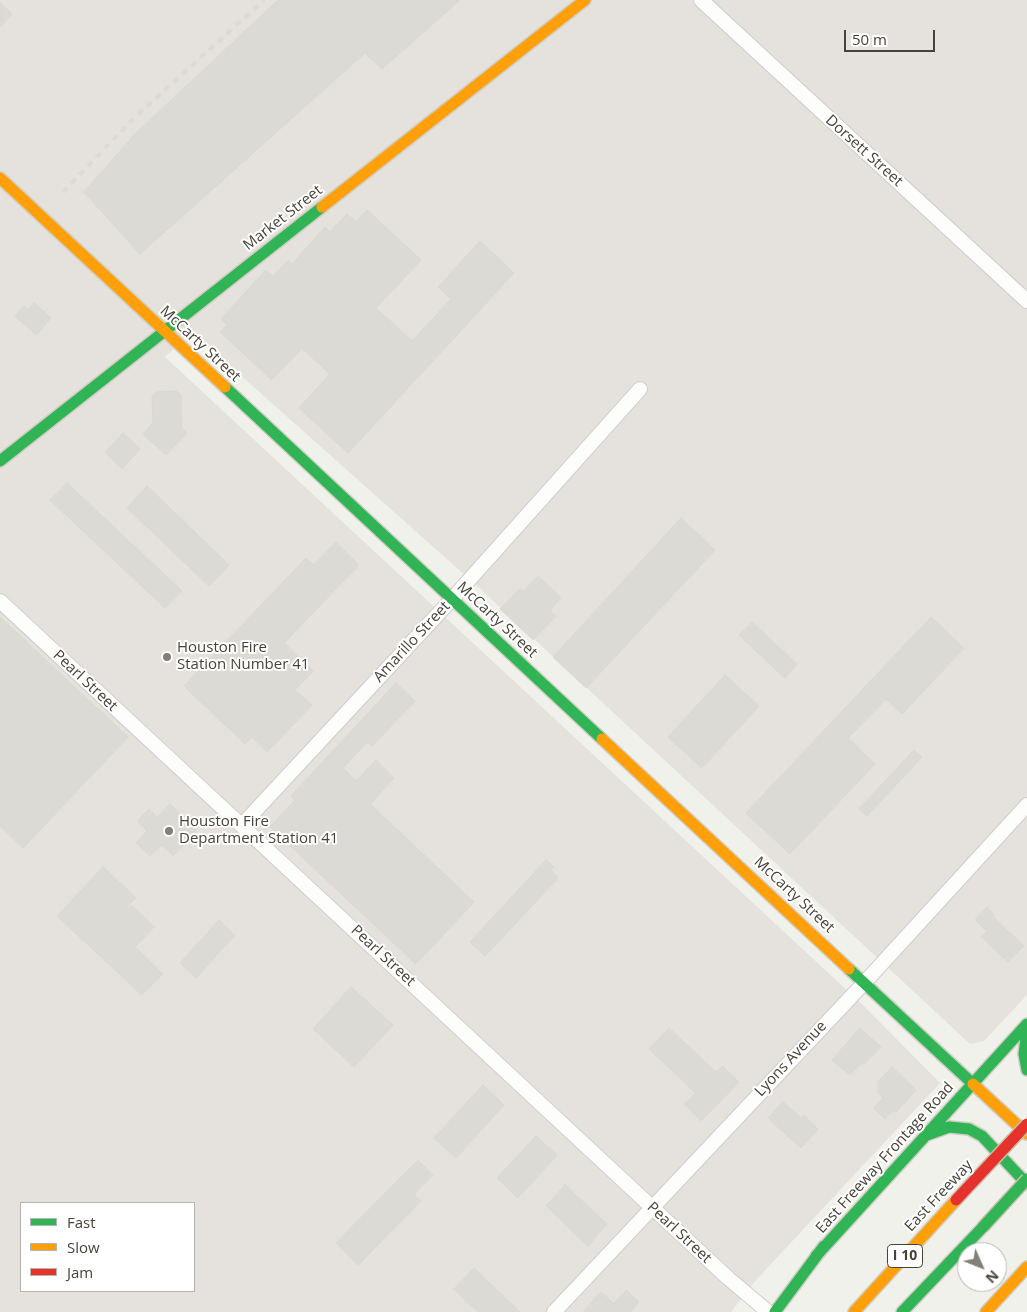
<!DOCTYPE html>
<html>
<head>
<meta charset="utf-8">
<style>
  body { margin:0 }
  #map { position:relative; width:1027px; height:1312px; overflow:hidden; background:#f1f1ec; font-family:"Open Sans",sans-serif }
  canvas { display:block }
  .legend { position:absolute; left:20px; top:1202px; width:175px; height:90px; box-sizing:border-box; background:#fff; border:1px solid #b6b4af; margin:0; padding:6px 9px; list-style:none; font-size:15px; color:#484338 }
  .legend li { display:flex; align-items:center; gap:10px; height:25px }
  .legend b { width:25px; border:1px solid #b6b4af }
  .north { position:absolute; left:957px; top:1242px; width:50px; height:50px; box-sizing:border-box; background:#fff; border:1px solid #b6b4af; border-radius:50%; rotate:134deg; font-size:14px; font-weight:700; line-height:20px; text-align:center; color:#484338 }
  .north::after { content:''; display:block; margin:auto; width:18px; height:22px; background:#838077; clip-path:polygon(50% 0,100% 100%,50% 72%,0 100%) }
  .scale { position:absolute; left:844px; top:30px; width:91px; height:22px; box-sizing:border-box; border:2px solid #484338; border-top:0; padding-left:6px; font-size:15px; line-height:18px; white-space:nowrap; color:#484338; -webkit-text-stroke:4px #fff; paint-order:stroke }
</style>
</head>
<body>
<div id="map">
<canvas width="1027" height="1312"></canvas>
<ul class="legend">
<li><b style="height:6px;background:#30b455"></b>Fast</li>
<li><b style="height:6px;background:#ff9f0a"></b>Slow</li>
<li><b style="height:6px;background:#e5322d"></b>Jam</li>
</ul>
<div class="north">N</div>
<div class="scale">50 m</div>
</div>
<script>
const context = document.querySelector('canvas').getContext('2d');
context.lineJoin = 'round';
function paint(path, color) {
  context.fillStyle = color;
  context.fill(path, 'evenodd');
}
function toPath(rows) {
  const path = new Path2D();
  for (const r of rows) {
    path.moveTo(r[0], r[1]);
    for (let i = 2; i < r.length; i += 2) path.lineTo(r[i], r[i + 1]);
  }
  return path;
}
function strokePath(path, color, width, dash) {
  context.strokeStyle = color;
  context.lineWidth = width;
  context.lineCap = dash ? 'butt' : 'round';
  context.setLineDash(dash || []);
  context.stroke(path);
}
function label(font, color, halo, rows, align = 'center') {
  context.font = font + ' "Open Sans",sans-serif';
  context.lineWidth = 4;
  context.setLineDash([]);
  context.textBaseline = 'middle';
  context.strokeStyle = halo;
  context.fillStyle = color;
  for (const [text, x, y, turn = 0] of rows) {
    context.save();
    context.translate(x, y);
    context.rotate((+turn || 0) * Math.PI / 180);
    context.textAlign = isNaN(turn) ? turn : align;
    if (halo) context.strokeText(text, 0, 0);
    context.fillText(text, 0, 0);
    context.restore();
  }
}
const industrial = toPath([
  [0,0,1027,0,1027,995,984,1041,970,1044,476,585,192,332,165,357,864,1006,940,1083,756,1280,731,1312,0,1312],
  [21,1203,194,1203,194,1291,21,1291]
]);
const building = toPath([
  [278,0,460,0,382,69,365,53,140,254,84,192,136,133,278,0],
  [0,3,12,14,0,27,0,3],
  [367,210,421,260,376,308,412,341,451,299,438,287,480,241,514,273,348,453,299,408,330,374,302,348,272,380,220,332,227,325,221,319,266,270,273,276,288,260,292,264,325,227,330,232,347,214,356,222,367,210],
  [34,303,51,318,36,335,15,316,24,306,28,310,34,303],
  [176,391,181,395,182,428,187,433,166,455,143,434,153,423,152,396,156,392,176,391],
  [123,433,140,449,122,469,105,452,123,433],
  [67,483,182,591,165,608,50,500,67,483],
  [147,486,229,565,209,586,127,508,147,486],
  [681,518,715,550,586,688,553,657,681,518],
  [336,542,359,565,284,643,313,671,295,690,312,705,267,752,252,737,245,744,184,686,306,558,314,565,336,542],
  [538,576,561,598,550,610,556,616,533,640,500,609,520,588,524,591,538,576],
  [0,617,128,737,23,848,0,826,0,617],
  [931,617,964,648,902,714,886,699,848,738,875,764,790,854,746,813,931,617],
  [752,622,797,664,785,678,739,635,752,622],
  [725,675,759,706,702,768,668,737,725,675],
  [396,683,415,701,372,746,367,742,343,768,356,781,376,760,394,778,370,804,474,902,416,964,270,827,295,800,291,796,396,683],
  [914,750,922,757,867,816,859,809,914,750],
  [170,804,197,831,173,856,162,845,150,856,136,843,147,831,137,821,149,809,157,818,170,804],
  [546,860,554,867,551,870,558,878,485,956,470,942,546,860],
  [103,867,136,898,130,904,154,927,135,947,163,974,142,995,57,916,103,867],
  [987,907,995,915,993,917,1024,946,1008,962,982,937,987,931,975,920,987,907],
  [219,920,235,935,196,978,180,963,219,920],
  [351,987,393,1025,354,1067,313,1029,351,987],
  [669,1028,716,1072,723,1066,739,1082,701,1121,684,1104,696,1093,649,1049,669,1028],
  [860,1028,881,1047,864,1064,862,1062,850,1075,832,1060,860,1028],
  [892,1067,916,1090,896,1112,894,1110,885,1119,874,1108,883,1098,878,1093,878,1082,892,1067],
  [483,1085,504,1105,456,1158,434,1138,483,1085],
  [783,1102,801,1118,804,1115,818,1129,801,1148,768,1118,783,1102],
  [536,1136,557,1155,518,1198,497,1178,536,1136],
  [418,1160,433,1175,414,1194,421,1201,358,1265,336,1243,418,1160],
  [565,1185,607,1224,588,1246,546,1206,565,1185],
  [474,1268,520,1312,478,1312,454,1289,474,1268],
  [626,1290,639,1302,630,1312,583,1312,601,1292,614,1304,626,1290]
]);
const street = toPath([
  [701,0,1027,301],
  [0,601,728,1278,766,1310],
  [242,825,452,599,640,389],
  [554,1312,865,982,1027,805]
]);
const fast = toPath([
  [225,387,602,739],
  [0,461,322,207],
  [849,969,973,1084],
  [1027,1030,1024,1054,1027,1070],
  [927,1135,949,1127,969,1129,982,1136,1027,1184],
  [816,1256,1027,1024],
  [775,1312,824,1246],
  [902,1312,983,1227]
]);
const slow = toPath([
  [0,178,225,387],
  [322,207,585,0],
  [602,739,849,969],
  [973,1084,1027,1134],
  [854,1312,956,1200],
  [986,1312,1027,1267]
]);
const rail = toPath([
  [63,192,134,118,264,0]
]);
const fastBridge = toPath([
  [983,1227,1027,1179]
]);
const jamBridge = toPath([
  [956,1200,1027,1124]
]);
const markers = [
  [167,657,5,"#838077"],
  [169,831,5,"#838077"]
];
const shields = [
  [905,1256,35]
];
const shieldNames = [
  ["I 10",905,1256]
];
const streetNames = [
  ["Dorsett Street",864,151,42],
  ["Market Street",283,218,-38],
  ["McCarty Street",200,344,43],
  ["McCarty Street",497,620,43],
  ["Amarillo Street",412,642,-47],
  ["Pearl Street",85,681,43],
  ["McCarty Street",794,895,43],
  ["Pearl Street",383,956,43],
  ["Lyons Avenue",791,1059,-47],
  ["East Freeway Frontage Road",885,1158,-48],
  ["East Freeway",939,1196,-47],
  ["Pearl Street",679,1233,43]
];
const poiNames = [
  ["Houston Fire",177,648],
  ["Station Number 41",177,665],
  ["Houston Fire",179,822],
  ["Department Station 41",179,839]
];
paint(industrial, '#e5e2dd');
paint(building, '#dbdad4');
strokePath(building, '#dad8d2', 1);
strokePath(street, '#cecdc8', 16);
strokePath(fast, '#d0cec3', 14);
strokePath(slow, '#d0cec3', 14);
strokePath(street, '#fdfdfc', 14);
strokePath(fast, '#30b455', 11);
strokePath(slow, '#ff9f0a', 11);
strokePath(rail, '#dadad9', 4, [6, 6]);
strokePath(fastBridge, '#c8c0a8', 14, []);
strokePath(jamBridge, '#c8c0a8', 14, []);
strokePath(fastBridge, '#30b455', 11);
strokePath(jamBridge, '#e5322d', 11);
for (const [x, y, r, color] of markers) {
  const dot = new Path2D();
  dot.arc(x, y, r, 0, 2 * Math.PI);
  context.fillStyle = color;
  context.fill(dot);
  strokePath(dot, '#fff', 2);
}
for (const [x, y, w] of shields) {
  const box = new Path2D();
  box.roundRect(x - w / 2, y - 11.5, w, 23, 4);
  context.fillStyle = '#fff';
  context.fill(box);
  strokePath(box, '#484338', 1);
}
label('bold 14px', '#484338', null, shieldNames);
label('15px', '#484338', '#fff', streetNames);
label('15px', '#484338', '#fff', poiNames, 'left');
</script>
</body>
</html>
